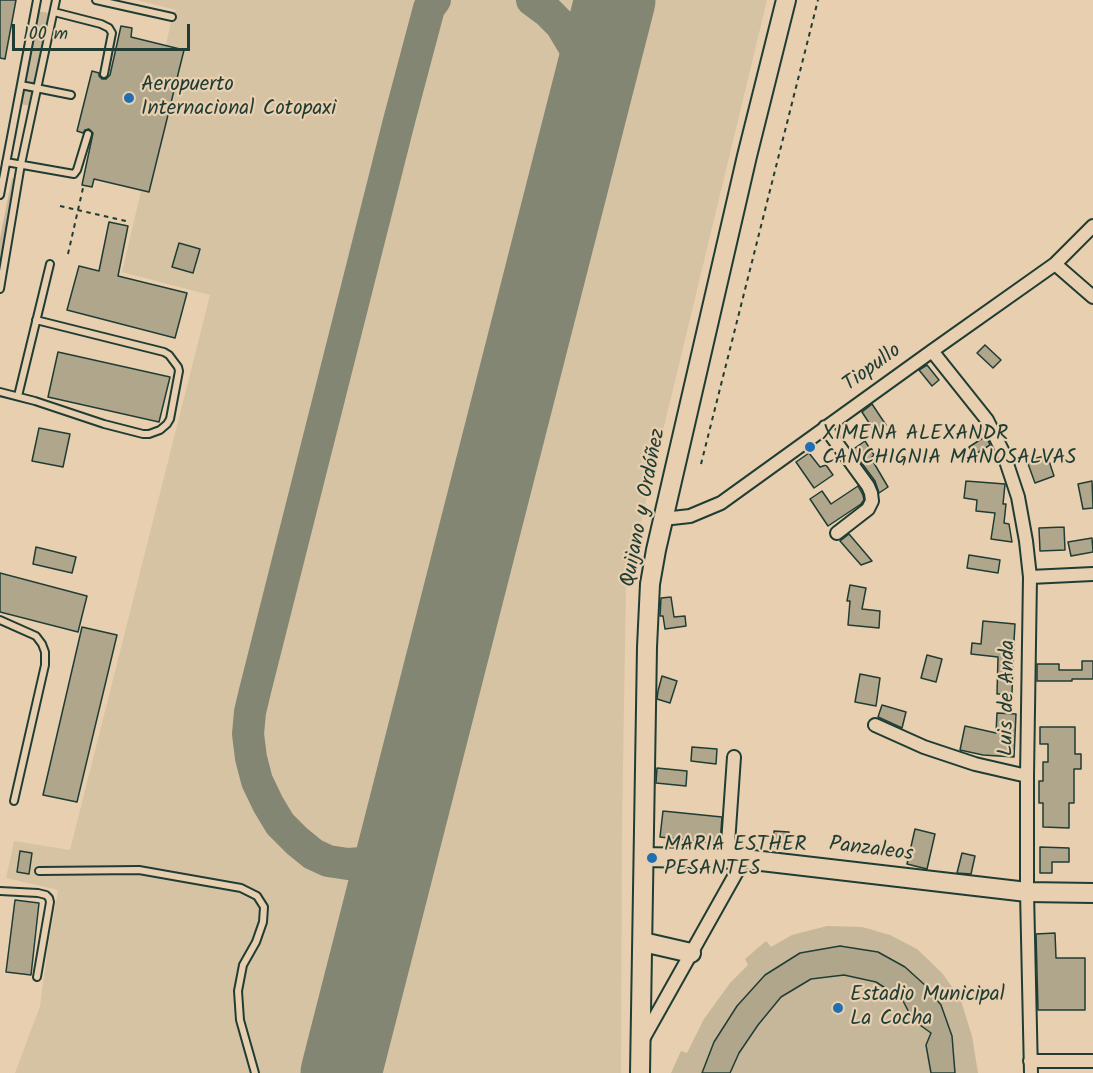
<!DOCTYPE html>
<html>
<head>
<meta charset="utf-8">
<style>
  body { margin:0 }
  #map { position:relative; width:1093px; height:1073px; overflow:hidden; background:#e7cfaf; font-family:Kalam,sans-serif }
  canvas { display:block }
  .scale { position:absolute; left:12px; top:24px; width:178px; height:27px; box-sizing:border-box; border:3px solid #1f3d34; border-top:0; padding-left:8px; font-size:18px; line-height:21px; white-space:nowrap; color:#1f3d34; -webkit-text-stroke:4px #e7cfaf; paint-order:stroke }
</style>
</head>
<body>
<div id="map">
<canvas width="1093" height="1073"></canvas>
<div class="scale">100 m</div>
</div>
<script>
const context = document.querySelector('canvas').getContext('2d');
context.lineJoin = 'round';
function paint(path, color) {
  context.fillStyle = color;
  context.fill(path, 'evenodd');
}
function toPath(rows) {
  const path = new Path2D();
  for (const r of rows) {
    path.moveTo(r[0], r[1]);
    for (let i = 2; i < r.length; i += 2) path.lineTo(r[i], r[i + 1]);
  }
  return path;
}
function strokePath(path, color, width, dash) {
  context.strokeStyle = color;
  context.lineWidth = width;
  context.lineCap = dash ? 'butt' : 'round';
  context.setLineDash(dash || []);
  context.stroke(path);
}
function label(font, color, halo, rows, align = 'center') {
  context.font = font + ' Kalam,sans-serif';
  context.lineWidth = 4.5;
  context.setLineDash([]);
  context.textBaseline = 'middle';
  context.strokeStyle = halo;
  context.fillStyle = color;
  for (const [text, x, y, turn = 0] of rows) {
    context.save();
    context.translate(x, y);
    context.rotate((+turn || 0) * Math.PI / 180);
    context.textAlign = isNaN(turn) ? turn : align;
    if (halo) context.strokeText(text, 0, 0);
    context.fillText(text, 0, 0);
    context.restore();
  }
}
const built = toPath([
  [137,0,767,0,626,584,622,825,621,1073,15,1073,40,1006,48,946,58,890,6,878,14,841,70,850,210,295,122,272,141,191,94,179,92,187,82,185,93,136,77,131,92,71,110,75,121,26,132,28,131,37,166,45,172,17,176,10]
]);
const green = toPath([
  [38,11,48,13,30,106,21,104],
  [12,178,21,180,0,286,0,238],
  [827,926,862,927,890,935,917,949,942,973,960,998,972,1036,978,1073,671,1073,681,1051,687,1053,704,1019,730,983,748,965,745,959,766,941,771,947,792,935]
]);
const taxiway = toPath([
  [532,0,547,11,561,25,579,55,584,72,586,90,586,104,580,134],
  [396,856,376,862,348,864,328,861,313,854,297,841,280,824,268,804,257,781,251,758,248,734,250,712,255,691,399,121,429,8,435,0]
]);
const runway = toPath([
  [341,1073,615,0]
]);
const building = toPath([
  [0,0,16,0,5,59,0,58,0,0],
  [121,26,132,28,131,37,184,50,149,192,94,179,92,187,82,185,93,133,89,129,85,130,83,133,77,131,92,71,99,73,99,76,102,79,106,79,110,75,121,26],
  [109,222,128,226,118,276,187,293,175,338,67,310,79,266,99,271,109,222],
  [179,243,200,249,193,273,172,267,179,243],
  [985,345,1001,360,993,368,977,353,985,345],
  [58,352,170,377,159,422,48,397,58,352],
  [927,365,939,380,932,386,919,370,927,365],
  [872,404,886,425,875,432,862,412,872,404],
  [39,428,70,434,63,467,32,461,39,428],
  [986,436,990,445,974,455,969,447,986,436],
  [865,441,874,455,871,458,888,487,879,493,875,481,852,450,865,441],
  [809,453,820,467,826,465,833,475,814,488,796,462,809,453],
  [1047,455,1054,476,1035,483,1027,461,1047,455],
  [966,481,1005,484,1003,504,1006,504,1004,523,1009,524,1012,542,991,539,995,513,976,511,977,500,964,498,966,481],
  [1092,481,1093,508,1083,509,1078,484,1092,481],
  [858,486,863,495,864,500,861,504,828,526,810,499,822,491,831,504,858,486],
  [1064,527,1065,550,1040,551,1039,528,1064,527],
  [849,534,872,561,861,565,840,541,849,534],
  [1092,538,1093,552,1071,556,1068,542,1092,538],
  [36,547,76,557,72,573,33,564,36,547],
  [969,555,1000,560,998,573,967,568,969,555],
  [0,573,87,596,78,632,0,612,0,573],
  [850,585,866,588,862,609,880,611,879,628,848,625,850,601,847,601,850,585],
  [671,597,674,617,685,616,686,626,665,629,663,616,660,616,661,598,671,597],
  [983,621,1015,624,1013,658,1012,694,997,694,998,657,971,654,972,643,981,644,983,621],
  [82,627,117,635,77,802,43,795,82,627],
  [927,655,942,659,936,682,921,678,927,655],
  [1082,661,1093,661,1093,679,1072,679,1072,681,1037,681,1037,664,1059,664,1059,670,1082,670,1082,661],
  [860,674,880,678,876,706,855,702,860,674],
  [662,676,677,681,670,703,657,699,658,691,662,676],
  [882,705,906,712,902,728,878,717,882,705],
  [997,713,1016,714,1014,757,983,755,960,750,965,726,996,733,997,713],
  [1040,727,1075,727,1075,754,1081,754,1081,769,1074,769,1074,803,1069,803,1069,828,1043,827,1043,803,1039,803,1039,781,1043,781,1043,762,1048,762,1048,744,1040,744,1040,727],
  [692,747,717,749,716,764,691,761,692,747],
  [657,768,687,771,686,786,656,783,657,768],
  [663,811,722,817,720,844,660,837,663,811],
  [915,829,935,834,927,869,907,864,915,829],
  [774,831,789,832,788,847,773,846,774,831],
  [1040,847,1069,848,1069,862,1052,862,1052,873,1040,873,1040,847],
  [20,851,32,853,29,874,17,872,20,851],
  [962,853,975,856,971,874,957,873,962,853],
  [15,900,39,903,31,975,6,972,15,900],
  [1055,933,1056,958,1085,958,1085,1010,1038,1010,1036,934,1055,933],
  [840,946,878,952,905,967,926,986,941,1005,952,1036,955,1073,931,1073,926,1045,931,1033,913,1020,902,999,876,982,844,975,811,979,781,997,758,1025,739,1053,730,1073,702,1073,714,1042,737,1006,765,975,800,953,840,946]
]);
const path = toPath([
  [60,206,130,222],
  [68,254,83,188],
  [701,464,818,0]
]);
const lane = toPath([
  [96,0,172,17],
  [54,12,101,24,109,28,112,33,104,74],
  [21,85,71,95],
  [6,162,74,174,77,170,88,134],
  [0,195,37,0],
  [0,289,21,164,56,0],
  [0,392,35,401,104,424,143,434,149,434,160,430,167,424,170,419,179,371,178,367,169,355,164,352,36,320],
  [18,396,50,264],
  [0,620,36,636,42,644,45,652,45,665,14,801],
  [39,871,139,870,241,888,257,896,264,907,263,922,256,942,243,965,238,991,240,1020,255,1073],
  [0,891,38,893,46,895,49,898,50,902,37,977]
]);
const street = toPath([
  [1055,264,1093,297],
  [932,351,987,420,1003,452,1018,497,1026,541,1030,577,1027,776,1027,892,1031,1073],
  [825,427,868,486,871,493,872,501,868,509,837,533],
  [663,519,690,516,721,503,932,351,1055,264,1093,226],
  [1030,577,1093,574],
  [875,725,924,747,975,764,1027,776],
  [727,858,734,757],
  [643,1039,744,859],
  [1030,1061,1093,1061]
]);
const secondary = toPath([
  [644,857,744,859,1027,892,1093,893],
  [643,942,691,953],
  [640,1073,647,647,650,584,656,550,747,156,786,0]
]);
const markers = [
  [129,98,6,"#1f6fb2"],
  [810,447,6,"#1f6fb2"],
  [652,858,6,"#1f6fb2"],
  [838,1008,6,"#1f6fb2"]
];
const poiNames = [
  ["Aeropuerto",141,86],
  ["Internacional Cotopaxi",141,110],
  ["XIMENA ALEXANDR",822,435],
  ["CANCHIGNIA MANOSALVAS",822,459],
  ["MARIA ESTHER",664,846],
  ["PESANTES",664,870],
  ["Estadio Municipal",850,996],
  ["La Cocha",850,1020]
];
const streetNames = [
  ["Tiopullo",873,369,-36],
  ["Quijano y Ordóñez",645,508,-79],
  ["Luis de Anda",1009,698,-89],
  ["Panzaleos",871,851,7]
];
paint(built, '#d6c3a4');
paint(green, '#c6b79a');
strokePath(taxiway, '#838672', 32);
strokePath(runway, '#838672', 81);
paint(building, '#b0a68c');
strokePath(building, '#1f3d34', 1.5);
strokePath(lane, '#1f3d34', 10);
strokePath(street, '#1f3d34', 16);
strokePath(secondary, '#1f3d34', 22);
strokePath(path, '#1f3d34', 2, [4.5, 4.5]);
strokePath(lane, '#e7cfaf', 6);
strokePath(street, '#e7cfaf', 12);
strokePath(secondary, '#e7cfaf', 18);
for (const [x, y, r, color] of markers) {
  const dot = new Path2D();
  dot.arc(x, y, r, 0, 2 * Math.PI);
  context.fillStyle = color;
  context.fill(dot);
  strokePath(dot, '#e7cfaf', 2);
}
label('21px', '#1f3d34', '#e7cfaf', poiNames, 'left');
label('21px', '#1f3d34', '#e7cfaf', streetNames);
</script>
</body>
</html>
